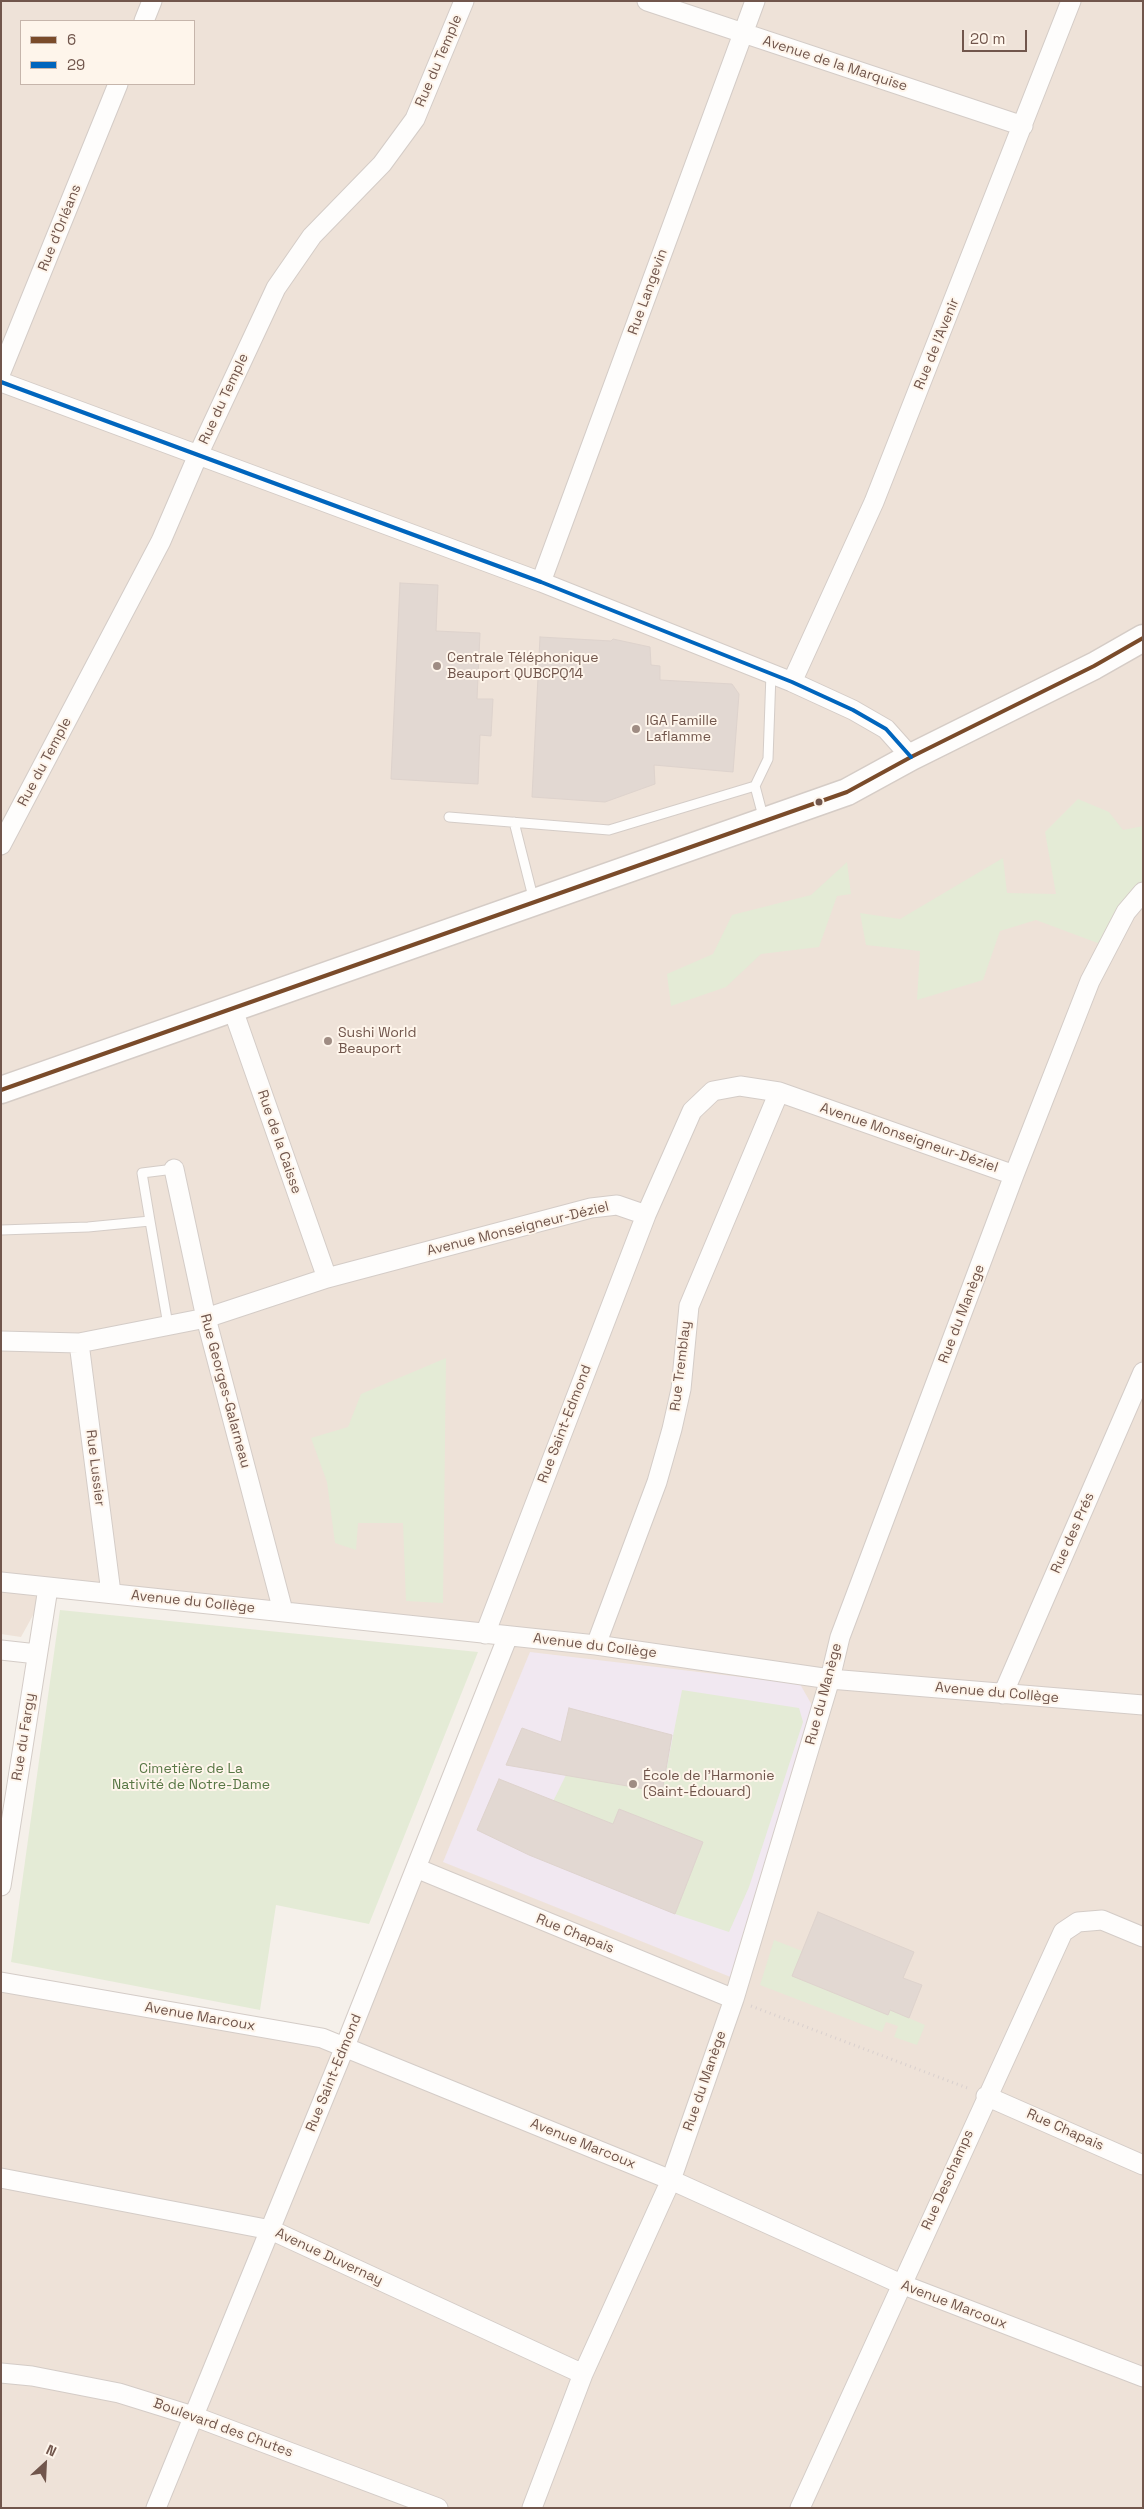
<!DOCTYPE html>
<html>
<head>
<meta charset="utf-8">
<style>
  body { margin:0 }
  #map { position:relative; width:1144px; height:2509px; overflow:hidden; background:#f5f0ea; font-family:"Space Grotesk",sans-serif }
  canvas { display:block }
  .frame { position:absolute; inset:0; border:2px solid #71564c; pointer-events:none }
  .legend { position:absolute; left:20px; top:20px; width:175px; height:65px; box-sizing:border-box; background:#fef5eb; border:1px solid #c6b5ab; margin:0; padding:6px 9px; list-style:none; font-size:15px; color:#71564c }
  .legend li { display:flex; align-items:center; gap:10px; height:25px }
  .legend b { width:25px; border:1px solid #c6b5ab }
  .north { position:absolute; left:20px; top:2439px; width:50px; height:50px; -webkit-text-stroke:4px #fef5eb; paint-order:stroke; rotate:25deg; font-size:14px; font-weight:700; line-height:20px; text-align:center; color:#71564c }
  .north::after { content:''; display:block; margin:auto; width:18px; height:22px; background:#71564c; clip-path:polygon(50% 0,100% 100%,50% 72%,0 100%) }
  .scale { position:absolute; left:962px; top:30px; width:65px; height:22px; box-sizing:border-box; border:2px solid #71564c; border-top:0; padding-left:6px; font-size:15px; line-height:18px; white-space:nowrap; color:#71564c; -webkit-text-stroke:4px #fef5eb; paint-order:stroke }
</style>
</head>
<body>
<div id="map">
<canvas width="1144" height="2509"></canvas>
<div class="frame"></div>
<ul class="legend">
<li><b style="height:6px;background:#7a4b2a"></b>6</li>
<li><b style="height:6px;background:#0065bd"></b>29</li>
</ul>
<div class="north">N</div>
<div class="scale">20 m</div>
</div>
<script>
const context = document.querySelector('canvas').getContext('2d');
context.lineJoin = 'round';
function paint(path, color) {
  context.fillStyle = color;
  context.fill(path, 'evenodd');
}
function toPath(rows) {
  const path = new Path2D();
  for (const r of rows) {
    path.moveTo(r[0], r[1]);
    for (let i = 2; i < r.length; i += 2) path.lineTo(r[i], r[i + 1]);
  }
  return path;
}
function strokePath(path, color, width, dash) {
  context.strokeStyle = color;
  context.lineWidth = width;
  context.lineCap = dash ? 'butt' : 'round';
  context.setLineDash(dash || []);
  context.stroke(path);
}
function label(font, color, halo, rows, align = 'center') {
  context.font = font + ' "Space Grotesk",sans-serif';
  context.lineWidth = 4;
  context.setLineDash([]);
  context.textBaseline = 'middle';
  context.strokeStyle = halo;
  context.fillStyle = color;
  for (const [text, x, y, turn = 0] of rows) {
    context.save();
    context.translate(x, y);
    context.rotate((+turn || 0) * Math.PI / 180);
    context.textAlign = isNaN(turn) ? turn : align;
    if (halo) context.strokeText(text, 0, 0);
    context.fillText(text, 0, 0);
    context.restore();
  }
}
const residential = toPath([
  [1,1,1143,1,1143,2508,1,2508,1,1982,344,2049,508,1636,48,1588,21,1637,1,1634],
  [21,21,194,21,194,84,21,84]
]);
const education = toPath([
  [530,1652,800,1684,813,1707,733,1978,443,1862]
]);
const green = toPath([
  [1078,799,1109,812,1123,830,1143,826,1143,886,1103,945,1036,920,1000,931,983,980,917,1000,920,951,866,945,860,913,900,919,1003,858,1007,893,1056,894,1045,832],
  [847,862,851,894,837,896,819,947,761,954,726,987,671,1006,667,974,713,954,732,915,811,895],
  [446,1358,443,1603,406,1601,403,1523,358,1523,356,1550,335,1543,327,1482,311,1438,348,1427,361,1394],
  [60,1610,478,1652,369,1924,276,1905,260,2010,11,1962],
  [682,1690,799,1708,803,1722,749,1887,729,1932,675,1914,703,1842,619,1809,613,1824,579,1811,573,1826,540,1828,566,1775,662,1792],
  [774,1940,802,1951,792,1976,888,2015,890,2010,925,2025,917,2045,894,2037,898,2026,886,2022,882,2032,760,1985]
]);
const building = toPath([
  [400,583,438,585,436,631,480,633,477,699,493,699,491,736,480,735,478,784,391,779,400,583],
  [540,637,611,641,613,639,650,647,651,665,660,666,660,680,732,684,739,694,733,772,654,765,655,784,605,802,532,797,540,637],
  [569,1708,672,1735,662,1792,506,1765,522,1728,561,1742,569,1708],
  [499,1779,613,1824,619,1809,703,1842,675,1914,529,1855,477,1830,499,1779],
  [818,1912,914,1952,903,1978,922,1985,909,2018,890,2010,888,2015,792,1976,818,1912]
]);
const path = toPath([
  [751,2006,970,2089]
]);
const lane = toPath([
  [755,786,764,820],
  [449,817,609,830,755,786,768,759,771,673],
  [514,822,534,901],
  [150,1221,142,1173,174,1169],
  [1,1230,88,1227,150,1221,168,1325]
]);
const street = toPath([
  [647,1,1023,126],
  [144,21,152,1],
  [1,372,118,84],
  [1,382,541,582,792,682,853,710,886,729,911,757],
  [541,582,755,1],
  [792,682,874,502,1071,1],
  [1,845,161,541,198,455,276,288,312,236,382,164,415,119,464,1],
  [232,1007,327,1278],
  [174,1169,206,1318,283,1611],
  [1,1341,79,1343,206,1318,327,1278,591,1208,617,1205,646,1215,692,1111,713,1091,740,1086,779,1092,1014,1175],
  [79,1343,111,1593],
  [1,1582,596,1645,830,1679,1143,1705],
  [485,1634,646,1215],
  [596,1645,657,1482,672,1429,681,1389,689,1306,779,1092],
  [1,1650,37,1654],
  [1003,1694,1143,1372],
  [416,1868,734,1999],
  [1,1886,48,1588],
  [1,1982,322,2038,671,2180,901,2284,1143,2377],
  [986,2096,1143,2165],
  [1,2178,271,2230,583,2374],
  [1,2373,32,2376,119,2393,193,2416,438,2508],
  [156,2508,344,2049,508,1636],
  [532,2508,583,2374,671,2180,734,1999,830,1679,840,1637,1014,1175,1090,981,1126,912,1143,892],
  [800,2508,1063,1932,1078,1922,1102,1920,1143,1937]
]);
const secondary = toPath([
  [1,1090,847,792,911,757,1094,666,1143,638]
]);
const bus1 = toPath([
  [1,1090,847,792,911,757,1094,666,1143,638]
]);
const bus2 = toPath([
  [1,382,541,582,792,682,853,710,886,729,911,757]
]);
const markers = [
  [437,666,5,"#9f8c83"],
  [636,729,5,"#9f8c83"],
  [819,802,4.5,"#71564c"],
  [328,1041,5,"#9f8c83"],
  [633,1784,5,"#9f8c83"]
];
const streetNames = [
  ["Rue du Temple",439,61,-67],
  ["Avenue de la Marquise",835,64,18],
  ["Rue d'Orléans",60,228,-68],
  ["Rue Langevin",648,292,-70],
  ["Rue de l'Avenir",937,344,-68],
  ["Rue du Temple",224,399,-65],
  ["Rue du Temple",45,762,-62],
  ["Avenue Monseigneur-Déziel",909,1138,19],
  ["Rue de la Caisse",279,1142,71],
  ["Avenue Monseigneur-Déziel",518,1229,-14],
  ["Rue du Manège",962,1314,-69],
  ["Rue Tremblay",681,1366,-83],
  ["Rue Georges-Galarneau",225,1391,75],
  ["Rue Saint-Edmond",565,1424,-69],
  ["Rue Lussier",95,1468,83],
  ["Rue des Prés",1073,1533,-66],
  ["Avenue du Collège",193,1602,6],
  ["Avenue du Collège",595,1646,7],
  ["Avenue du Collège",997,1693,5],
  ["Rue du Manège",824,1694,-75],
  ["Rue du Fargy",24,1737,-81],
  ["Rue Chapais",575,1934,22],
  ["Avenue Marcoux",200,2017,10],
  ["Rue Saint-Edmond",334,2073,-68],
  ["Rue du Manège",705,2081,-71],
  ["Rue Chapais",1065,2130,24],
  ["Avenue Marcoux",583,2144,22],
  ["Rue Deschamps",948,2180,-66],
  ["Avenue Duvernay",329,2257,25],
  ["Avenue Marcoux",954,2305,21],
  ["Boulevard des Chutes",223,2428,20]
];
const poiNames = [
  ["Centrale Téléphonique",447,658],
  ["Beauport QUBCPQ14",447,674],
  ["IGA Famille",646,721],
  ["Laflamme",646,737],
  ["Sushi World",338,1033],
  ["Beauport",338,1049],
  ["École de l'Harmonie",643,1776],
  ["(Saint-Édouard)",643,1792]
];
const parkNames = [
  ["Cimetière de La",191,1769],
  ["Nativité de Notre-Dame",191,1785]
];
paint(residential, '#eee2d8');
paint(education, '#f1e8f1');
paint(green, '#e4ebd6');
paint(building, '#e2d8d2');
strokePath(building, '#ded3cd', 1);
strokePath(lane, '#d4ccc7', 11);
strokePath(street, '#d4ccc7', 21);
strokePath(secondary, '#d5ccc6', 29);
strokePath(path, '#d9d0ce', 3, [1, 4]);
strokePath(lane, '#fefdfc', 9);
strokePath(street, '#fefdfc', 19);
strokePath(secondary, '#fefdfc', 26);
strokePath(bus1, '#7a4b2a', 4);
strokePath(bus2, '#0065bd', 4);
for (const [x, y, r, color] of markers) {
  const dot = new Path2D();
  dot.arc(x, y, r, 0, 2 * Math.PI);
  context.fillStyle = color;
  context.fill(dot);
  strokePath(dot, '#fef5eb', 2);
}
label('14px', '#71564c', '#fef5eb', streetNames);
label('14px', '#71564c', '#fef5eb', poiNames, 'left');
label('14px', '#587745', '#fef5eb', parkNames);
</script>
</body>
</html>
